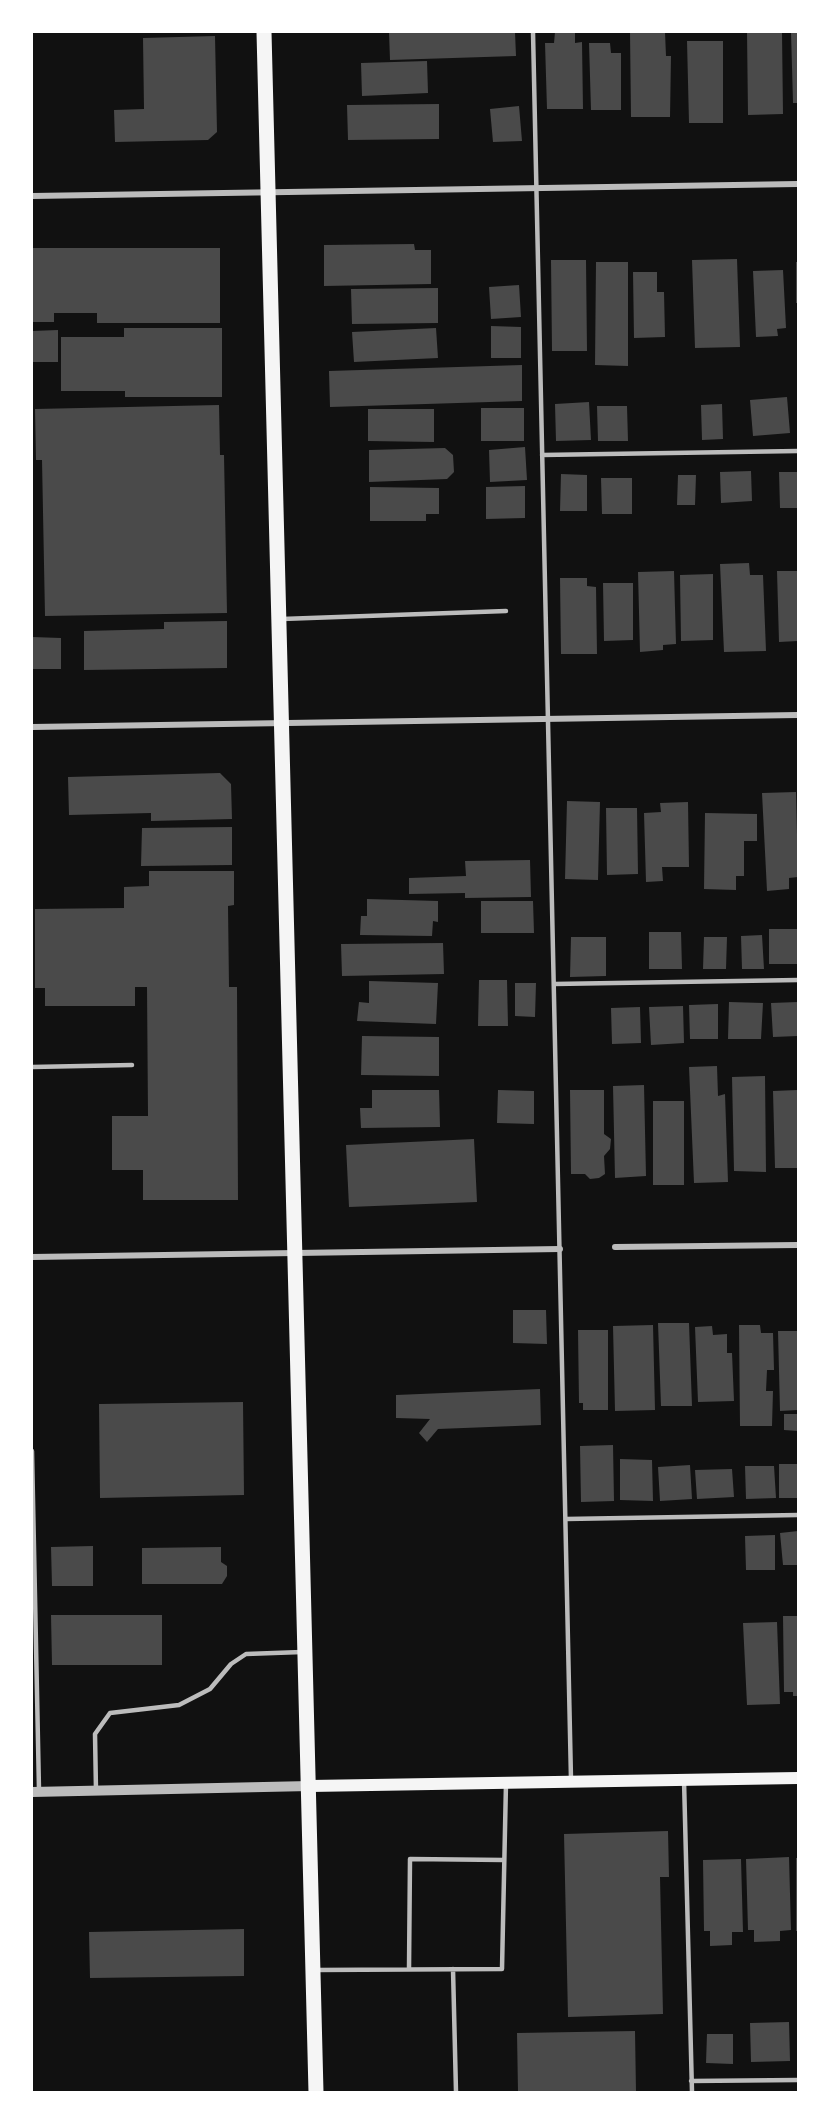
<!DOCTYPE html>
<html>
<head>
<meta charset="utf-8">
<style>
  body { margin:0 }
  #map { position:relative; width:830px; height:2124px; overflow:hidden; background:#111; font-family:Montserrat,sans-serif }
  canvas { display:block }
  .frame { position:absolute; inset:0; border:33px solid #fff; pointer-events:none }
</style>
</head>
<body>
<div id="map">
<canvas width="830" height="2124"></canvas>
<div class="frame"></div>
</div>
<script>
const context = document.querySelector('canvas').getContext('2d');
context.lineJoin = 'round';
function paint(path, color) {
  context.fillStyle = color;
  context.fill(path, 'evenodd');
}
function toPath(rows) {
  const path = new Path2D();
  for (const r of rows) {
    path.moveTo(r[0], r[1]);
    for (let i = 2; i < r.length; i += 2) path.lineTo(r[i], r[i + 1]);
  }
  return path;
}
function strokePath(path, color, width, dash) {
  context.strokeStyle = color;
  context.lineWidth = width;
  context.lineCap = dash ? 'butt' : 'round';
  context.setLineDash(dash || []);
  context.stroke(path);
}
const building = toPath([
  [389,32,515,32,516,56,390,60],
  [555,32,575,32,575,43,582,42,583,109,547,109,545,43,554,43],
  [630,32,665,32,666,56,671,56,670,117,631,117],
  [747,32,782,32,783,114,748,115],
  [791,32,798,32,798,103,793,103],
  [215,36,217,132,208,140,115,142,114,110,144,109,143,38],
  [687,41,723,41,723,123,689,123],
  [589,43,610,43,611,53,621,53,621,110,591,110],
  [427,61,428,93,362,96,361,63],
  [439,104,439,139,348,140,347,105],
  [519,106,522,141,493,142,490,109],
  [414,244,415,250,431,250,431,284,324,286,324,245],
  [32,248,220,248,220,323,97,323,97,313,54,313,54,322,32,322],
  [737,259,740,347,695,348,692,260],
  [551,260,586,260,587,351,552,351],
  [596,262,628,262,628,366,595,365],
  [796,262,798,262,798,303,796,303],
  [783,270,786,328,777,329,778,336,756,337,753,271],
  [633,272,657,272,657,292,664,292,665,337,634,338],
  [519,285,521,317,491,319,489,287],
  [438,288,438,323,352,324,351,289],
  [491,326,521,327,521,358,491,358],
  [124,328,222,328,222,397,125,397,125,391,61,391,61,337,124,337],
  [436,328,438,358,354,362,352,332],
  [58,330,58,362,32,362,32,331],
  [522,365,522,401,330,407,329,371],
  [787,397,790,433,753,436,750,400],
  [589,402,591,440,556,441,555,404],
  [722,404,723,439,702,440,701,405],
  [219,405,220,455,224,455,227,613,45,616,42,460,36,460,35,409],
  [597,406,627,406,628,441,598,441],
  [481,408,524,408,524,441,481,441],
  [368,409,434,409,434,442,368,441],
  [525,447,527,480,490,482,489,450],
  [445,448,453,455,454,472,447,479,369,482,369,450],
  [751,471,752,501,721,503,720,472],
  [779,472,798,472,798,508,780,508],
  [561,474,587,475,587,511,560,511],
  [678,475,696,475,695,505,677,505],
  [601,478,632,478,632,514,602,514],
  [525,486,525,518,486,519,486,487],
  [370,487,439,488,439,514,426,514,426,521,370,521],
  [749,563,750,575,763,575,766,651,724,652,720,564],
  [674,571,676,644,663,645,663,650,640,652,638,572],
  [777,571,798,571,798,641,779,642],
  [713,574,713,640,681,641,680,575],
  [560,578,587,578,587,586,596,587,597,654,561,654],
  [603,583,633,583,633,640,604,641],
  [227,621,227,668,84,670,84,631,164,629,164,622],
  [32,637,61,638,61,669,32,669],
  [220,773,231,784,232,819,151,821,151,813,69,815,68,777],
  [796,792,798,877,789,878,789,889,767,891,762,793],
  [567,801,600,802,598,880,565,879],
  [688,802,689,867,662,867,663,881,646,882,644,813,661,812,660,803],
  [606,808,637,808,638,874,607,875],
  [705,813,757,814,757,841,744,841,744,876,736,876,736,890,704,889],
  [232,827,232,865,141,866,142,828],
  [530,860,531,897,465,898,465,893,409,894,409,878,466,876,465,861],
  [149,871,234,871,234,905,228,906,229,987,237,987,238,1200,143,1200,143,1170,112,1170,112,1116,148,1116,147,987,135,987,135,1006,45,1006,45,988,35,988,35,909,124,908,124,887,149,886],
  [367,899,438,901,438,922,433,921,432,936,360,935,361,916,367,916],
  [481,901,533,901,534,933,481,933],
  [769,929,798,929,798,964,769,964],
  [649,932,681,932,682,969,649,969],
  [762,935,764,969,742,969,741,936],
  [571,937,606,937,606,976,570,977],
  [704,937,727,937,726,969,703,969],
  [443,943,444,974,342,976,341,944],
  [479,980,507,980,508,1026,478,1026],
  [369,981,438,983,436,1024,357,1021,359,1002,369,1003],
  [515,983,536,983,535,1017,515,1016],
  [729,1002,763,1003,761,1039,728,1039],
  [798,1002,798,1036,773,1037,771,1003],
  [718,1004,718,1039,690,1039,689,1005],
  [683,1006,684,1043,651,1045,649,1007],
  [640,1007,641,1043,612,1044,611,1008],
  [362,1036,439,1037,439,1076,361,1075],
  [717,1066,718,1096,725,1094,728,1182,694,1183,689,1067],
  [765,1076,766,1172,734,1171,732,1077],
  [644,1085,646,1176,615,1178,613,1086],
  [372,1090,439,1090,440,1127,361,1128,360,1108,372,1108],
  [498,1090,534,1091,534,1124,497,1123],
  [570,1090,604,1090,604,1134,611,1139,610,1149,604,1156,605,1174,599,1178,590,1179,585,1174,571,1174],
  [798,1090,798,1168,775,1168,773,1091],
  [653,1101,684,1101,684,1185,653,1185],
  [474,1139,477,1202,349,1207,346,1145],
  [513,1310,546,1310,547,1344,513,1343],
  [658,1323,689,1323,692,1406,661,1406],
  [653,1325,655,1410,615,1411,613,1326],
  [739,1325,760,1325,761,1333,773,1333,774,1370,767,1370,766,1391,773,1391,772,1426,740,1426],
  [712,1326,713,1335,727,1334,727,1353,732,1353,734,1401,698,1402,695,1327],
  [578,1330,608,1330,608,1410,583,1410,583,1403,579,1403],
  [778,1331,798,1331,798,1410,780,1411],
  [540,1389,541,1425,438,1429,427,1442,419,1433,430,1419,396,1418,396,1395],
  [243,1402,244,1495,100,1498,99,1404],
  [784,1414,798,1414,798,1431,784,1430],
  [613,1445,614,1501,581,1502,580,1446],
  [620,1459,652,1460,653,1501,620,1500],
  [779,1464,798,1464,798,1498,779,1498],
  [690,1465,692,1499,660,1501,658,1467],
  [745,1466,774,1466,776,1498,746,1499],
  [732,1469,734,1497,697,1499,695,1470],
  [798,1531,798,1565,783,1565,780,1533],
  [775,1535,775,1570,746,1570,745,1536],
  [93,1546,93,1586,52,1586,51,1547],
  [221,1547,221,1562,227,1566,227,1576,222,1584,142,1584,142,1548],
  [51,1615,162,1615,162,1665,52,1665],
  [783,1616,798,1616,798,1696,793,1696,793,1692,784,1692],
  [777,1622,780,1704,747,1705,743,1623],
  [668,1831,669,1877,660,1877,663,2014,568,2017,564,1834],
  [789,1857,791,1930,780,1931,780,1941,754,1942,754,1930,748,1930,746,1859],
  [796,1858,798,1858,798,1931,796,1931],
  [741,1859,743,1932,732,1932,732,1945,710,1946,710,1931,704,1931,703,1860],
  [244,1929,244,1976,90,1978,89,1932],
  [789,2022,790,2061,751,2062,750,2023],
  [635,2031,636,2092,518,2092,517,2033],
  [707,2034,733,2034,733,2064,706,2063]
]);
const service = toPath([
  [533,32,571,1779],
  [542,455,798,451],
  [282,619,506,611],
  [554,984,798,980],
  [32,1067,132,1065],
  [32,1451,39,1790],
  [566,1519,798,1515],
  [684,1780,692,2092],
  [96,1791,95,1734,110,1713,179,1705,210,1689,231,1664,246,1654,302,1652],
  [409,1969,410,1859,504,1860],
  [453,1969,456,2092],
  [316,1970,502,1969,506,1783],
  [691,2081,798,2080]
]);
const minor = toPath([
  [32,196,798,184],
  [32,727,798,715],
  [615,1247,798,1245],
  [32,1257,560,1249]
]);
const tertiary = toPath([
  [32,1792,310,1786]
]);
const secondary = toPath([
  [310,1786,798,1778]
]);
const primary = toPath([
  [264,32,316,2092]
]);
paint(building, '#4a4a4a');
strokePath(service, '#bcbcbc', 4.5);
strokePath(minor, '#bcbcbc', 6);
strokePath(tertiary, '#bcbcbc', 10);
strokePath(secondary, '#f5f5f5', 12);
strokePath(primary, '#f5f5f5', 15);
</script>
</body>
</html>
